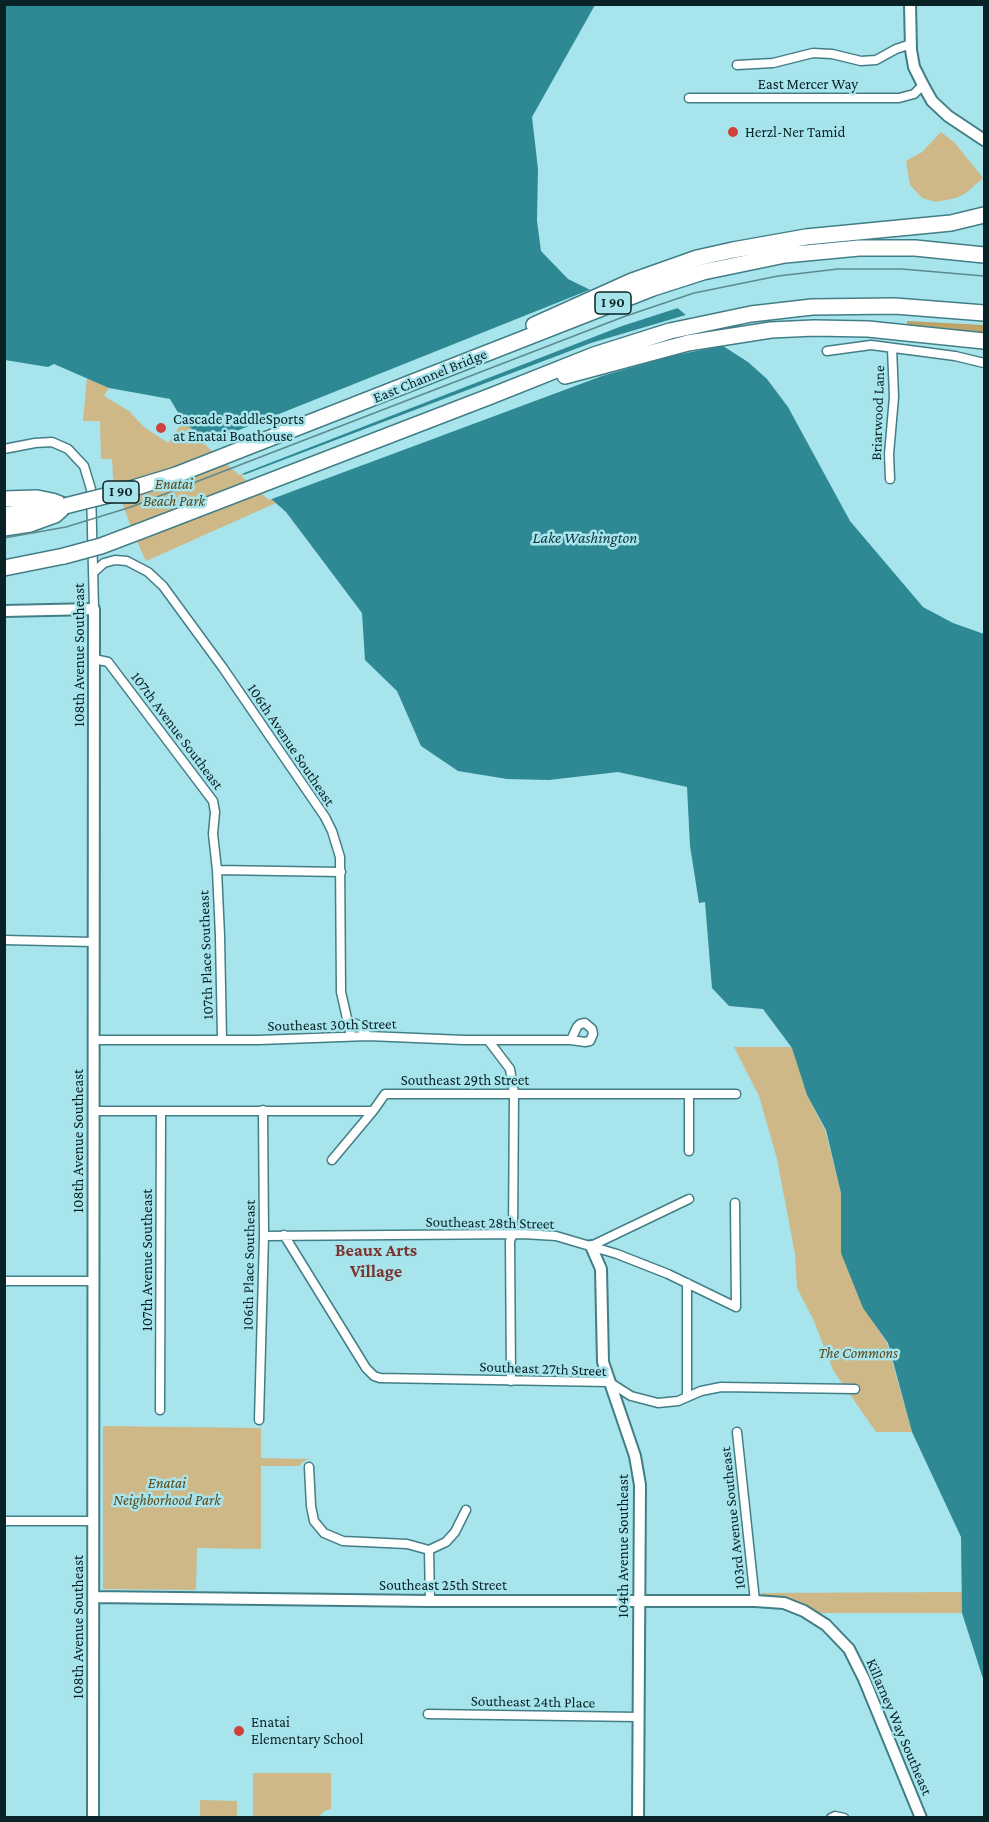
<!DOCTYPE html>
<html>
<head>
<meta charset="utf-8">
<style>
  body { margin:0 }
  #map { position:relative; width:989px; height:1822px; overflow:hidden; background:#a7e4ec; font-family:"Crimson Pro",serif }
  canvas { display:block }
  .frame { position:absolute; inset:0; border:6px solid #092225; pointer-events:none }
</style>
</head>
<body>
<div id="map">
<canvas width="989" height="1822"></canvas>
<div class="frame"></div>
</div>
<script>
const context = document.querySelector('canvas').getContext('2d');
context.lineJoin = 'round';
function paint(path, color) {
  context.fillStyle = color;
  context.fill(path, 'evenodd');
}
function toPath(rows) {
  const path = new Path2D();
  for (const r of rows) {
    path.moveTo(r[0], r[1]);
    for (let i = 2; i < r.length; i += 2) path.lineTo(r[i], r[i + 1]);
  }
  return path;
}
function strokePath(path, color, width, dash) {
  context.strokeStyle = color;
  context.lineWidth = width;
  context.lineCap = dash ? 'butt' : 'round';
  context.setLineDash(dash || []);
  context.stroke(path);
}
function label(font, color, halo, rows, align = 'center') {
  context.font = font + ' "Crimson Pro",serif';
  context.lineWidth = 5;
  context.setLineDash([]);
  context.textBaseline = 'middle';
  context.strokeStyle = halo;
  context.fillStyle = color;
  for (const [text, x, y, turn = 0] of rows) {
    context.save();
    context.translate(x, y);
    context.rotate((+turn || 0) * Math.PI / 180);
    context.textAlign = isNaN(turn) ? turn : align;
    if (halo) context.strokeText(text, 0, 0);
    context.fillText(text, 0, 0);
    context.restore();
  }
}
const green = toPath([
  [941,132,955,143,983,178,966,193,956,198,936,202,922,198,910,185,906,161,922,152],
  [87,378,109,388,104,396,129,411,144,427,168,443,183,421,276,503,146,561,133,533,113,477,112,459,101,459,100,421,83,421],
  [734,1047,793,1047,807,1095,825,1130,841,1192,842,1253,864,1308,887,1343,912,1432,876,1432,833,1370,814,1321,797,1288,795,1254,777,1159,759,1096],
  [103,1426,261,1428,261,1458,309,1459,304,1461,299,1466,261,1466,261,1549,197,1548,196,1590,103,1589],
  [962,1592,962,1613,810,1613,763,1597,761,1593],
  [253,1773,331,1773,331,1809,324,1811,319,1817,253,1817],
  [200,1800,237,1801,237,1817,200,1817]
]);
const forest = toPath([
  [907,321,984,325,984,336,907,326]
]);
const water = toPath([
  [5,5,595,5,532,117,538,169,537,221,541,251,568,279,621,305,675,306,723,346,748,362,767,379,788,407,850,521,923,607,953,623,984,634,984,1682,962,1613,961,1537,912,1432,888,1343,863,1308,841,1253,841,1193,826,1130,807,1095,792,1048,763,1009,729,1006,712,988,705,902,699,903,690,846,687,787,618,772,549,780,507,779,458,771,421,746,397,691,365,660,362,613,286,512,183,421,170,399,109,388,54,364,48,367,5,360]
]);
const pier = toPath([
  [594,288,622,302,676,303,681,307,622,326,239,475,204,444],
  [689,314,727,345,671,356,602,376,269,500,241,476,591,343]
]);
const minor = toPath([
  [737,65,773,63,813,53,832,54,861,61,876,60,896,49,911,44],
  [689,98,899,98,914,94,923,85],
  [827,351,871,345,955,356,984,363],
  [4,449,35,443,52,442,68,449,84,466,91,489,94,609],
  [890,479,889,454,894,397,892,348],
  [94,572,104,563,115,560,127,561,148,572,163,586,223,668,325,817,332,831,340,857,341,992,351,1036],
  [94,659,108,662,213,801,215,812,213,834,217,870,220,936,222,1040],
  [217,870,341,872],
  [4,940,94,942],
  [347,1020,358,1025,368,1036],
  [94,1040,259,1040,368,1036,464,1040,571,1040,585,1042,590,1041,593,1034,592,1029,585,1023,580,1024,577,1027,571,1040],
  [488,1040,510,1069,514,1093,513,1234,510,1241,511,1381],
  [93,1111,373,1111,385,1094,736,1094],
  [689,1151,689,1094],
  [332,1160,373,1111],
  [284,1235,366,1368,374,1376,380,1378,609,1382,631,1396,658,1403,678,1401,701,1391,721,1387,855,1389],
  [264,1236,523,1234,556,1236,617,1254,668,1274,736,1307,735,1203],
  [591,1246,689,1199],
  [4,1281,94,1281],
  [687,1397,687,1283],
  [160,1410,161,1111],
  [259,1420,264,1236,263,1110],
  [737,1432,755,1601],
  [309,1467,311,1506,314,1521,324,1533,343,1541,407,1544,429,1550,446,1542,455,1532,466,1510],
  [4,1521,93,1521],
  [429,1550,430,1601],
  [428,1714,638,1717],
  [831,1818,835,1816,844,1818]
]);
const tertiary = toPath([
  [910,4,911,50,914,67,923,85,932,101,948,116,984,140],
  [4,611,94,609,93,1818],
  [591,1246,601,1269,603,1362,635,1456,640,1485,638,1818],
  [93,1597,430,1601,755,1601,784,1603,804,1611,826,1625,849,1649,864,1679,921,1818]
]);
const motorway = toPath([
  [534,325,632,281,697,258,733,250,806,237,951,223,984,215],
  [565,376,688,343,771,330,814,328,868,329,984,341],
  [176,475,653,288,703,272,785,255,859,248,915,248,984,255],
  [4,499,37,498,52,501,65,506],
  [4,515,53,509],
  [4,528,30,524,55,515,65,506],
  [138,532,491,396,594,355,670,331,751,314,812,307,895,306,984,313],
  [4,568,64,556]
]);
const tram = toPath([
  [4,538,66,527,131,507,623,317,694,293,778,276,838,269,902,269,984,276]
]);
const motorwayBridge = toPath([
  [65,506,117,493,176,475],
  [64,556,101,546,138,532]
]);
const markers = [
  [733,132,6,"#cf413b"],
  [161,428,6,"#cf413b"],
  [239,1731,6,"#cf413b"]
];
const shields = [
  [613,303,36],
  [121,492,36]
];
const shieldNames = [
  ["I 90",613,303],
  ["I 90",121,492]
];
const streetNames = [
  ["East Mercer Way",808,84],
  ["East Channel Bridge",430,376,-22],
  ["Briarwood Lane",878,413,-88],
  ["108th Avenue Southeast",79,655,-90],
  ["107th Avenue Southeast",177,731,53],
  ["106th Avenue Southeast",291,745,56],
  ["107th Place Southeast",206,955,-92],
  ["Southeast 30th Street",332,1025,-1],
  ["Southeast 29th Street",465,1080],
  ["108th Avenue Southeast",78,1141,-90],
  ["Southeast 28th Street",490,1223,1],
  ["107th Avenue Southeast",147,1260,-90],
  ["106th Place Southeast",249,1265,-89],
  ["Southeast 27th Street",543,1369,2],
  ["103rd Avenue Southeast",733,1518,-96],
  ["104th Avenue Southeast",623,1546,-90],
  ["Southeast 25th Street",443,1585],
  ["108th Avenue Southeast",78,1627,-90],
  ["Southeast 24th Place",533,1702,1],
  ["Killarney Way Southeast",899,1727,67]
];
const poiNames = [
  ["Herzl-Ner Tamid",745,132],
  ["Cascade PaddleSports",173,419],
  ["at Enatai Boathouse",173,436],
  ["Enatai",251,1722],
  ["Elementary School",251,1739]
];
const parkNames = [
  ["Enatai",174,484],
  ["Beach Park",174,501],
  ["The Commons",858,1353],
  ["Enatai",167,1483],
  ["Neighborhood Park",167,1500]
];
const waterNames = [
  ["Lake Washington",585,538]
];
const quarterNames = [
  ["Beaux Arts",376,1250],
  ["Village",376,1271]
];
paint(green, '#ceb888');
paint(forest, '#bda367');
paint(water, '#2f8995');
paint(pier, '#a7e4ec');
strokePath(minor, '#437e86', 11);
strokePath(tertiary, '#437e86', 14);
strokePath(motorway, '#437e86', 18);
strokePath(minor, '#fff', 8);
strokePath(tertiary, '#fff', 10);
strokePath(motorway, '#fff', 15);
strokePath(tram, '#5d8a8f', 1.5);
strokePath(motorwayBridge, '#437e86', 18, []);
strokePath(motorwayBridge, '#fff', 15);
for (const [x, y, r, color] of markers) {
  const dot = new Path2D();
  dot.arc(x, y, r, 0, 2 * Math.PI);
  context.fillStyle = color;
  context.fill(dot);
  strokePath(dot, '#a7e4ec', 2);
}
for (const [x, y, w] of shields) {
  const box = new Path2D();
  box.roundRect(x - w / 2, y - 11, w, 22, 4.5);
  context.fillStyle = '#a7e4ec';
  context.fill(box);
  strokePath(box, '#092225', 1.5);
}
label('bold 14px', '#092225', null, shieldNames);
label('15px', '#092225', '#a7e4ec', streetNames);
label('15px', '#092225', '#a7e4ec', poiNames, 'left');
label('italic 15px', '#5a4717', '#a7e4ec', parkNames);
label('italic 16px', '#0c363b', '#a7e4ec', waterNames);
label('bold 18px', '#7b342e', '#a7e4ec', quarterNames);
</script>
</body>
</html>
